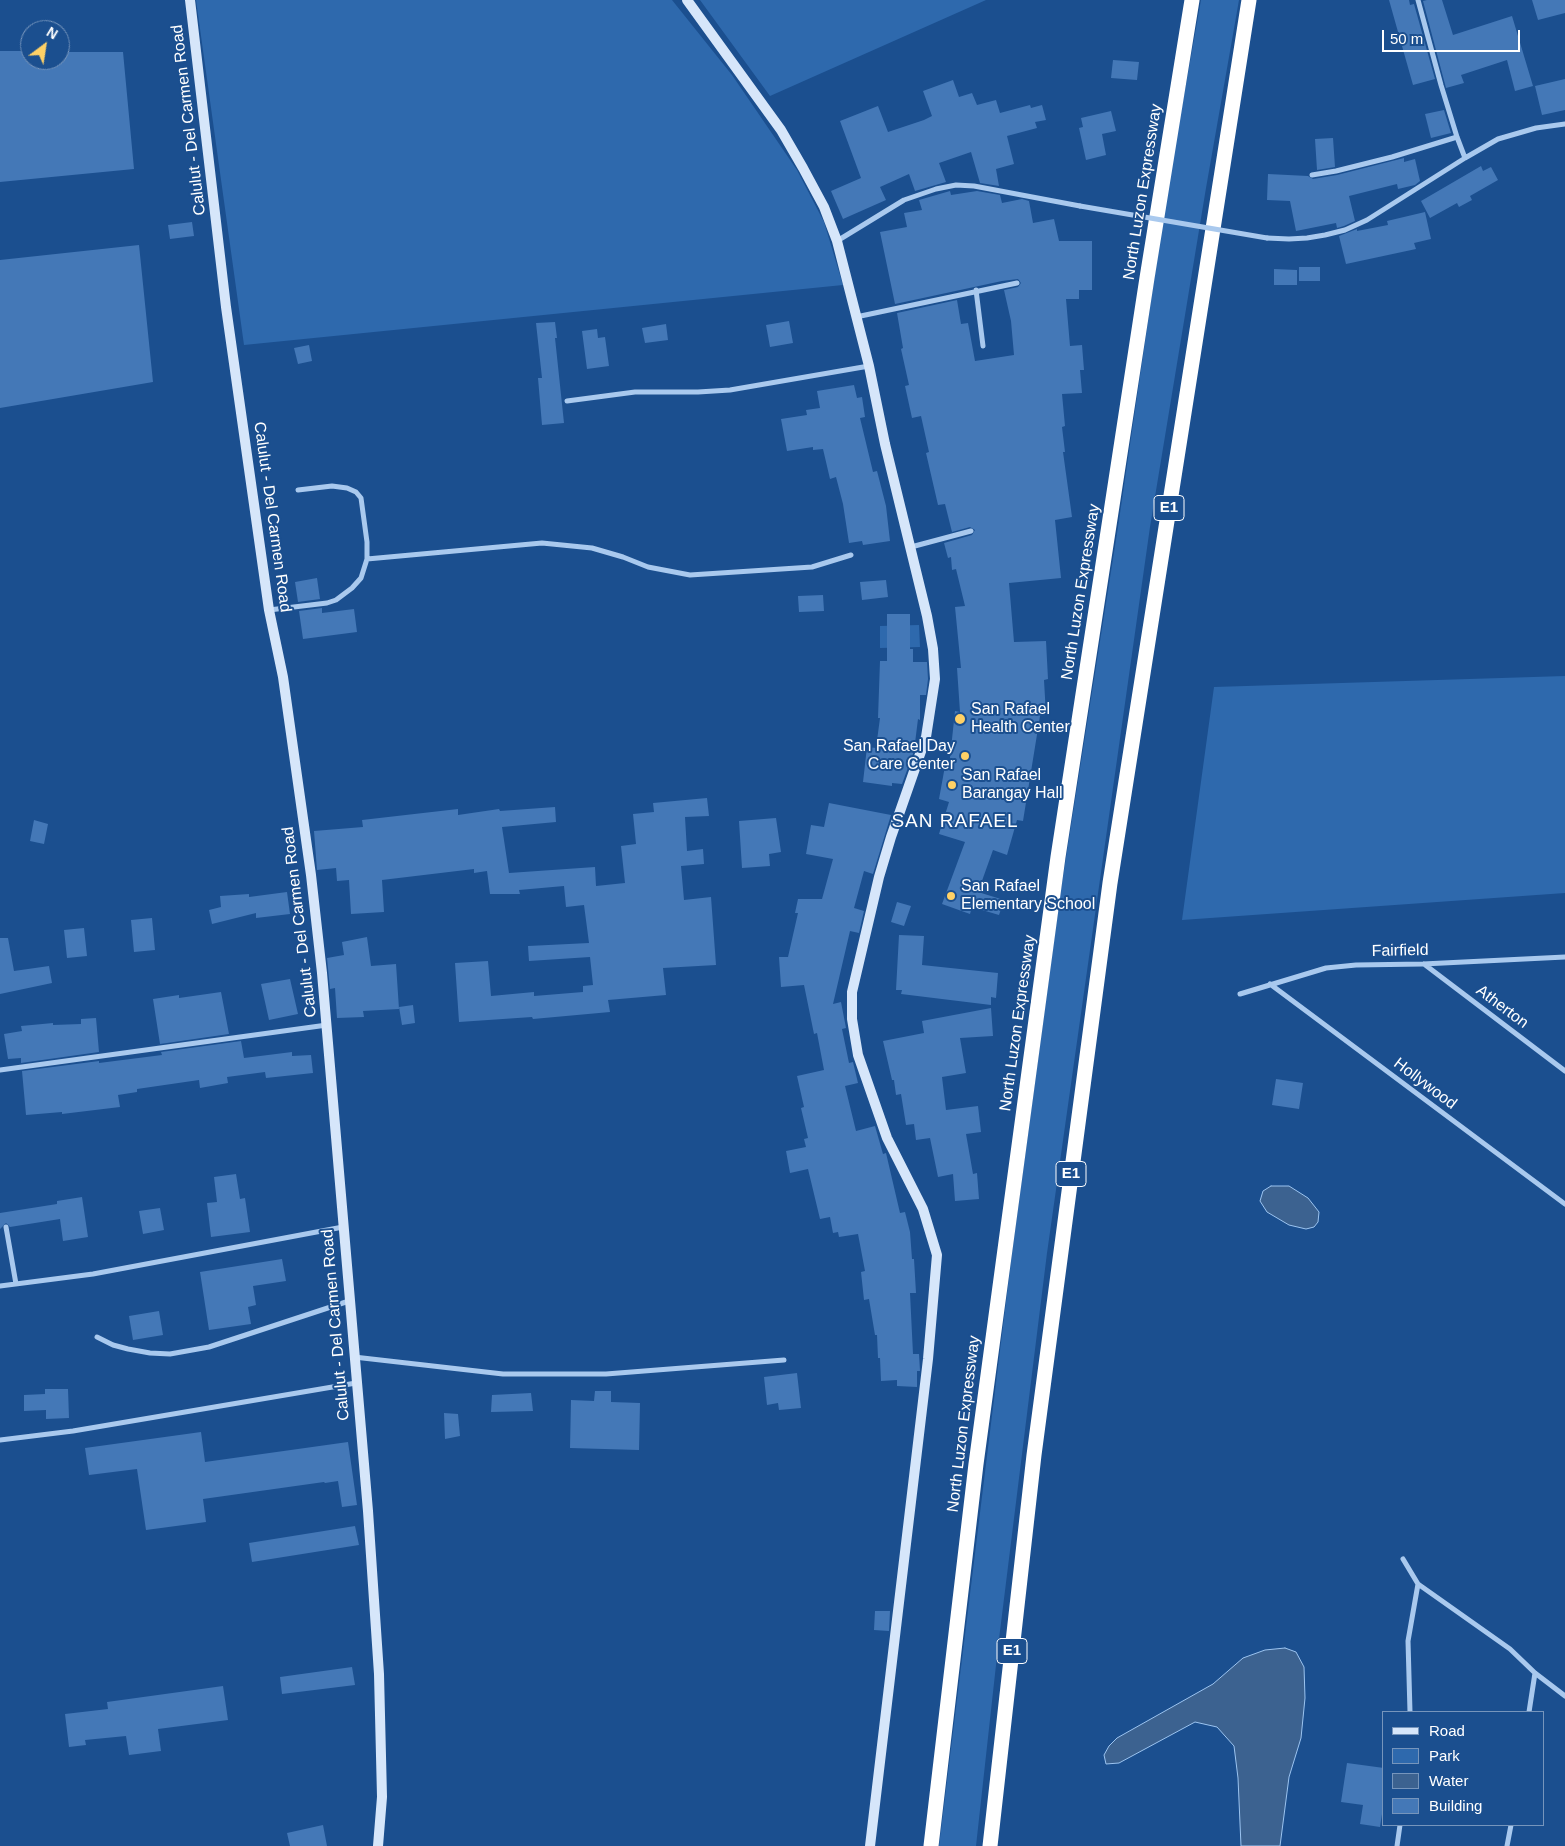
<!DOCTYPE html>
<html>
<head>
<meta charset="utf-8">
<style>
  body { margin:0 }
  #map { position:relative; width:1565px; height:1846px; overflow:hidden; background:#1b4f8f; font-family:Arial,sans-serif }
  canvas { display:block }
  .legend { position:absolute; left:1382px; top:1711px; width:162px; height:115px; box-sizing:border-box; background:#1b4f8f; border:1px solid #7695bc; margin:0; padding:6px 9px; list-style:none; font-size:15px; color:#fff }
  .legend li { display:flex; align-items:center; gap:10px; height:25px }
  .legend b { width:25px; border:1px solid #7695bc }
  .north { position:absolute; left:20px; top:20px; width:50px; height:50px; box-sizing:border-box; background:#1b4f8f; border:1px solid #7695bc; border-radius:50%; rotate:31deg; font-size:14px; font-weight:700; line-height:20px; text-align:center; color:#fff }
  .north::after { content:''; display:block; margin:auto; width:18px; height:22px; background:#ffd166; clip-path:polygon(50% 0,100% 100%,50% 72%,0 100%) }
  .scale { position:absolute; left:1382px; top:30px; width:138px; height:22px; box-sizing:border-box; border:2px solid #fff; border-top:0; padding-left:6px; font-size:15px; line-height:18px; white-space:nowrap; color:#fff; -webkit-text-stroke:4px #1b4f8f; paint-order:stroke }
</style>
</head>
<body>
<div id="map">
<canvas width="1565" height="1846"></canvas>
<ul class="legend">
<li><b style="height:6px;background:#d6e6fa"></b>Road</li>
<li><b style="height:14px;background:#2e69ad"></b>Park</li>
<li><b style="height:14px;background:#3c6290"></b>Water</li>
<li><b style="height:14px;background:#4478b7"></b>Building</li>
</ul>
<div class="north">N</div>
<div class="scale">50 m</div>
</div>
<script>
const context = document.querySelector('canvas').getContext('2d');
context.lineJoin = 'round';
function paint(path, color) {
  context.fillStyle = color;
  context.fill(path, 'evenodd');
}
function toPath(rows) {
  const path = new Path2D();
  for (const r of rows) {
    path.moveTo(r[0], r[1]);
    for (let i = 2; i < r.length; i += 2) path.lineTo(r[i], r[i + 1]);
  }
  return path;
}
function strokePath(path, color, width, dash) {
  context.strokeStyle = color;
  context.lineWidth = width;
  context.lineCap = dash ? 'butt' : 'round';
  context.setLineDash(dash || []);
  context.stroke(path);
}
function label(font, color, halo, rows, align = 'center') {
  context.font = font + ' Arial,sans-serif';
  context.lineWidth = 4;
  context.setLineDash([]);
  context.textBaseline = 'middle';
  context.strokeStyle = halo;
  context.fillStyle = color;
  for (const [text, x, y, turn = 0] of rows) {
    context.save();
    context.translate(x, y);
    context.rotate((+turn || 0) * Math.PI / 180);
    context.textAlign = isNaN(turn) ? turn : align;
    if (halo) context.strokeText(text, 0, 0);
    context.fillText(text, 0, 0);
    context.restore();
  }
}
const green = toPath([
  [196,0,672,0,732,75,797,170,824,222,843,285,244,345],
  [700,0,986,0,770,96],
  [1201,0,1239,0,1206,188,1150,527,1047,1253,998,1647,976,1846,939,1846,1012,1253,1061,889,1118,527,1167,191],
  [919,625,920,647,880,648,880,626],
  [1565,676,1565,893,1182,920,1214,687]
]);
const water = toPath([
  [1271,1186,1289,1186,1308,1198,1319,1212,1318,1222,1314,1227,1306,1229,1289,1225,1267,1212,1260,1201,1263,1191,1271,1186],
  [1285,1648,1296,1652,1304,1667,1305,1698,1301,1738,1289,1777,1280,1846,1241,1846,1238,1778,1234,1746,1217,1727,1195,1722,1119,1763,1106,1764,1104,1755,1109,1746,1117,1738,1213,1684,1243,1658,1265,1650,1285,1648]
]);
const building = toPath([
  [1389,0,1409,0,1410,5,1414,4,1435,79,1413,85],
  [1427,0,1442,0,1453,35,1512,16,1533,86,1515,91,1507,60,1461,75,1464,83,1446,88,1423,1],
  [1532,0,1565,0,1565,13,1538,20],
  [0,51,30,51,30,60,60,60,60,52,123,52,134,169,0,182],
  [1113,60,1139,62,1137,80,1111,78],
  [1565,79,1565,110,1542,115,1535,86],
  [953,80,959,97,972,93,977,105,996,100,1000,113,1030,105,1031,108,1042,105,1046,120,1035,122,1037,128,1007,136,1014,164,996,169,999,186,980,183,971,152,939,163,946,182,915,191,909,174,880,187,886,200,843,219,831,191,861,178,840,121,878,106,888,132,924,120,932,116,923,91],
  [1444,110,1451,133,1431,138,1425,114],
  [1111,111,1116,131,1102,134,1106,155,1086,160,1079,128,1083,127,1081,118],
  [1333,138,1335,167,1317,170,1315,139],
  [1404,158,1404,162,1415,159,1420,181,1415,185,1398,189,1397,184,1349,196,1355,221,1344,226,1337,228,1336,223,1296,231,1290,201,1267,200,1268,174,1308,176,1313,179,1337,175],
  [1481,166,1483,171,1491,167,1498,180,1470,196,1472,200,1459,207,1457,203,1430,218,1421,201],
  [950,191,951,195,977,191,1000,195,1002,203,1022,199,1029,201,1033,223,1054,219,1059,241,1092,241,1092,290,1079,290,1079,299,1066,299,1070,346,1082,345,1084,370,1080,370,1082,393,1062,394,1065,426,1062,427,1065,452,1063,452,1072,517,1055,520,1061,578,1009,583,1014,642,1046,641,1048,679,1044,680,1046,715,1040,716,1023,821,1017,820,1007,855,993,850,978,892,1004,900,999,915,972,907,970,914,942,904,965,842,939,834,949,802,939,799,945,766,949,767,955,711,960,712,957,668,961,668,955,607,965,606,956,569,952,570,951,557,948,558,944,543,972,535,975,530,970,527,952,532,945,504,938,505,926,453,929,452,921,416,912,418,905,386,909,385,901,349,903,348,897,313,957,300,961,324,968,323,975,361,1014,355,1011,321,1004,290,1018,287,1021,283,1018,279,1002,281,895,304,880,232,907,227,904,213,922,210,919,200],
  [1425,212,1431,239,1414,243,1416,249,1346,264,1339,236,1357,229,1357,231,1388,225,1387,221],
  [192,222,194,236,170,239,168,225],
  [139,245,153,382,0,408,0,260],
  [1299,267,1320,267,1320,281,1299,281],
  [1274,269,1297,270,1297,285,1274,285],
  [789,321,793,343,770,347,766,325],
  [555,322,557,338,555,338,564,423,542,425,538,378,542,378,536,323],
  [666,324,668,340,645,343,642,328],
  [597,329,598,338,605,337,609,366,587,369,582,331],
  [309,345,312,361,298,364,294,348],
  [854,385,857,398,862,397,865,417,860,418,873,472,877,471,886,506,890,541,863,545,862,541,849,543,843,504,836,477,830,479,823,449,813,450,813,447,787,451,781,419,807,415,806,410,820,408,817,391],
  [317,578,320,599,298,602,295,582],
  [886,580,888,597,862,600,860,582],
  [823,595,824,611,799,612,798,596],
  [322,608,322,613,354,609,357,632,303,639,299,611],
  [887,614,910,614,910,649,913,649,913,662,927,662,928,679,926,695,920,695,920,720,918,719,914,751,902,784,892,783,892,786,863,782,867,747,876,748,880,718,878,718,880,661,887,661],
  [707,798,709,816,685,817,687,851,703,849,704,864,681,866,684,900,711,897,716,965,663,968,666,995,608,1000,610,1012,533,1019,532,1017,459,1022,455,963,488,961,491,996,534,992,534,996,583,992,583,986,593,985,590,957,529,961,528,946,589,943,584,905,566,907,564,886,519,890,520,894,490,894,487,871,474,873,474,869,382,880,384,912,351,914,349,880,337,881,336,868,317,870,314,831,363,827,362,820,458,809,458,815,499,809,500,811,555,807,556,822,502,827,509,873,595,867,596,886,625,883,621,846,636,844,633,814,654,812,653,803],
  [829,803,891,815,873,874,864,871,854,908,864,911,859,933,850,931,833,1004,841,1002,846,1028,842,1029,849,1063,853,1062,858,1083,845,1086,856,1131,875,1126,883,1154,886,1153,900,1213,905,1212,910,1232,912,1259,914,1259,916,1293,910,1293,913,1354,919,1354,920,1371,917,1371,917,1387,897,1386,897,1380,881,1381,880,1358,878,1358,877,1335,875,1335,869,1299,864,1300,861,1272,865,1271,858,1234,839,1237,838,1232,833,1233,830,1217,820,1219,808,1169,790,1173,786,1151,806,1147,804,1139,808,1138,801,1108,804,1107,797,1076,824,1070,817,1033,814,1034,804,985,781,987,779,957,788,957,798,913,795,913,798,899,822,899,833,859,806,854,811,825,824,827],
  [776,818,781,852,769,854,770,866,742,868,739,821],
  [34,820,48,824,44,844,30,841],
  [287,892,290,914,256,918,256,913,212,924,209,910,221,907,220,896,249,894,249,897],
  [897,902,911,906,904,926,891,922],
  [152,918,155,950,134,952,131,920],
  [84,928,87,956,67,958,64,930],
  [899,935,924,936,922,965,998,973,996,998,991,997,991,1005,901,994,902,990,896,990],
  [367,937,371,966,396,964,399,1009,363,1011,364,1017,337,1018,335,988,330,989,327,958,344,955,342,942],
  [0,938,8,938,14,971,49,966,52,983,0,994],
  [290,979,298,1014,269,1020,261,984],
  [221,992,229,1034,160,1044,153,999,179,995,179,998],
  [413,1005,415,1023,402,1025,399,1007],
  [991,1008,993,1036,960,1038,966,1073,942,1077,946,1110,978,1106,981,1132,966,1134,973,1174,977,1173,979,1199,955,1201,953,1174,938,1177,930,1138,916,1140,914,1124,906,1125,901,1094,896,1095,894,1080,892,1080,883,1041,924,1033,922,1021],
  [96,1018,99,1052,21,1063,21,1058,8,1059,4,1034,22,1031,21,1026,53,1023,53,1025,81,1024,81,1019],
  [241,1041,244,1058,292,1052,292,1056,311,1055,313,1073,266,1078,265,1072,227,1077,228,1083,200,1088,199,1080,137,1089,137,1092,118,1095,120,1107,62,1114,62,1112,26,1115,22,1071,99,1061,99,1063,162,1055,161,1052],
  [1276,1079,1303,1083,1299,1109,1272,1105],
  [236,1174,240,1199,245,1198,250,1232,211,1237,207,1203,217,1202,214,1177],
  [82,1197,88,1237,63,1241,60,1219,10,1227,6,1223,0,1229,0,1213,57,1204,57,1201],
  [160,1208,164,1230,143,1234,139,1211],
  [282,1259,286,1281,253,1286,256,1305,248,1307,251,1324,209,1330,200,1272],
  [159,1311,163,1335,133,1340,129,1316],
  [797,1373,801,1408,779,1410,778,1403,767,1405,764,1377],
  [45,1389,68,1389,69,1418,46,1419,46,1410,24,1411,24,1395,45,1394],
  [595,1391,611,1391,611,1402,640,1403,639,1450,570,1448,571,1400,594,1401],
  [531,1393,533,1411,491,1412,492,1395],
  [444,1413,458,1414,460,1436,445,1439],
  [201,1432,205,1462,348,1442,357,1505,342,1507,338,1481,325,1483,324,1482,203,1499,206,1522,146,1530,137,1469,89,1475,85,1448],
  [355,1526,359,1545,252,1562,249,1543],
  [875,1611,890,1611,889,1631,874,1630],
  [352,1667,355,1685,282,1694,280,1677],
  [223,1686,228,1720,158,1729,161,1751,129,1755,126,1736,85,1740,86,1745,69,1747,65,1714,108,1709,107,1702],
  [1347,1763,1384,1768,1384,1801,1380,1827,1360,1824,1363,1805,1341,1802],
  [323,1825,327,1846,290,1846,287,1833]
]);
const street = toPath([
  [1418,0,1441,85,1457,137,1465,158],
  [1312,175,1336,171,1392,157,1457,137],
  [1267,238,1289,239,1307,238,1325,235,1345,230,1367,220,1465,158,1498,139,1536,128,1565,124],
  [837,241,904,200,936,189,956,185,974,186,1080,206],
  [976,290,983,346],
  [856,317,1017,283],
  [567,401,635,392,698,392,730,390,869,366],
  [911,547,971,531],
  [367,559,542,543,592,548,623,557,648,567,690,575,812,567,851,555],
  [269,610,327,603,336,600,352,588,361,578,367,559,367,542,361,498,356,492,347,488,332,486,298,490],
  [1424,964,1565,1071],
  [1270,984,1565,1204],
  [1240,994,1326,968,1356,965,1423,964,1565,957],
  [0,1070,327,1025],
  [6,1227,16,1284],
  [0,1286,93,1274,343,1227],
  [97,1337,113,1345,128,1349,150,1353,170,1354,209,1347,349,1301],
  [354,1357,503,1374,606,1374,784,1360],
  [0,1440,73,1431,356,1383],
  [1403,1559,1418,1584,1510,1649,1535,1673,1565,1696],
  [1410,1712,1408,1641,1418,1584],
  [1529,1712,1535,1673],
  [1397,1846,1400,1825],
  [1507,1846,1511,1825]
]);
const secondary = toPath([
  [190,0,226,307,269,610,283,677,311,875,322,973,368,1511,379,1674,382,1797,378,1846],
  [687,0,781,130,803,168,824,207,837,241,869,366,885,444,927,616,933,649,935,679,926,737,891,837,879,877,852,992,852,1019,858,1055,887,1138,923,1209,937,1255,928,1359,870,1846]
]);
const highway = toPath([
  [931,1846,976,1464,1058,857,1147,278,1192,0],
  [990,1846,1034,1455,1110,883,1249,0]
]);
const streetBridge = toPath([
  [1080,206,1267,238]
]);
const markers = [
  [960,719,6,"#ffd166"],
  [965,756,5,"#ffd166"],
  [952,785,5,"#ffd166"],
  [951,896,5,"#ffd166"]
];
const shields = [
  [1169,508,30],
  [1071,1174,30],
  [1012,1651,30]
];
const shieldNames = [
  ["E1",1169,508],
  ["E1",1071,1174],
  ["E1",1012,1651]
];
const streetNames = [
  ["Calulut - Del Carmen Road",189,120,-97],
  ["North Luzon Expressway",1143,192,-81],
  ["Calulut - Del Carmen Road",272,517,82],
  ["North Luzon Expressway",1081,592,-81],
  ["Calulut - Del Carmen Road",300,922,-97],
  ["Fairfield",1400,951,-1],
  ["Atherton",1502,1007,37],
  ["North Luzon Expressway",1018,1023,-82],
  ["Hollywood",1425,1084,37],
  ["Calulut - Del Carmen Road",336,1325,-95],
  ["North Luzon Expressway",964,1424,-83]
];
const poiNames = [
  ["San Rafael",971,710],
  ["Health Center",971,728],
  ["San Rafael Day",955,747,"right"],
  ["Care Center",955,765,"right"],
  ["San Rafael",962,776],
  ["Barangay Hall",962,794],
  ["San Rafael",961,887],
  ["Elementary School",961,905]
];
const quarterNames = [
  ["SAN RAFAEL",955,822]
];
paint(green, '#2e69ad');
paint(water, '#3c6290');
strokePath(water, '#9cc4f0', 1);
paint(building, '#4478b7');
strokePath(street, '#a9c9ee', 5);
strokePath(secondary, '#d6e6fa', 10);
strokePath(highway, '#fff', 15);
strokePath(streetBridge, '#a9c9ee', 5);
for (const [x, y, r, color] of markers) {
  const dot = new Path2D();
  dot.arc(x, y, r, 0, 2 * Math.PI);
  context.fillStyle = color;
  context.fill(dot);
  strokePath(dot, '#1b4f8f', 2);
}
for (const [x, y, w] of shields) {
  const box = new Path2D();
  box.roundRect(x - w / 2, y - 12.5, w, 25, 4);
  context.fillStyle = '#1b4f8f';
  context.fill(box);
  strokePath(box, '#fff', 1);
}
label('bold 15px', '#fff', null, shieldNames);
label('16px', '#fff', '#1b4f8f', streetNames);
label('16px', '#fff', '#1b4f8f', poiNames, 'left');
context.letterSpacing = '1px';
label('19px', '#fff', '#1b4f8f', quarterNames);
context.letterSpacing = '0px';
</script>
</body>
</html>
